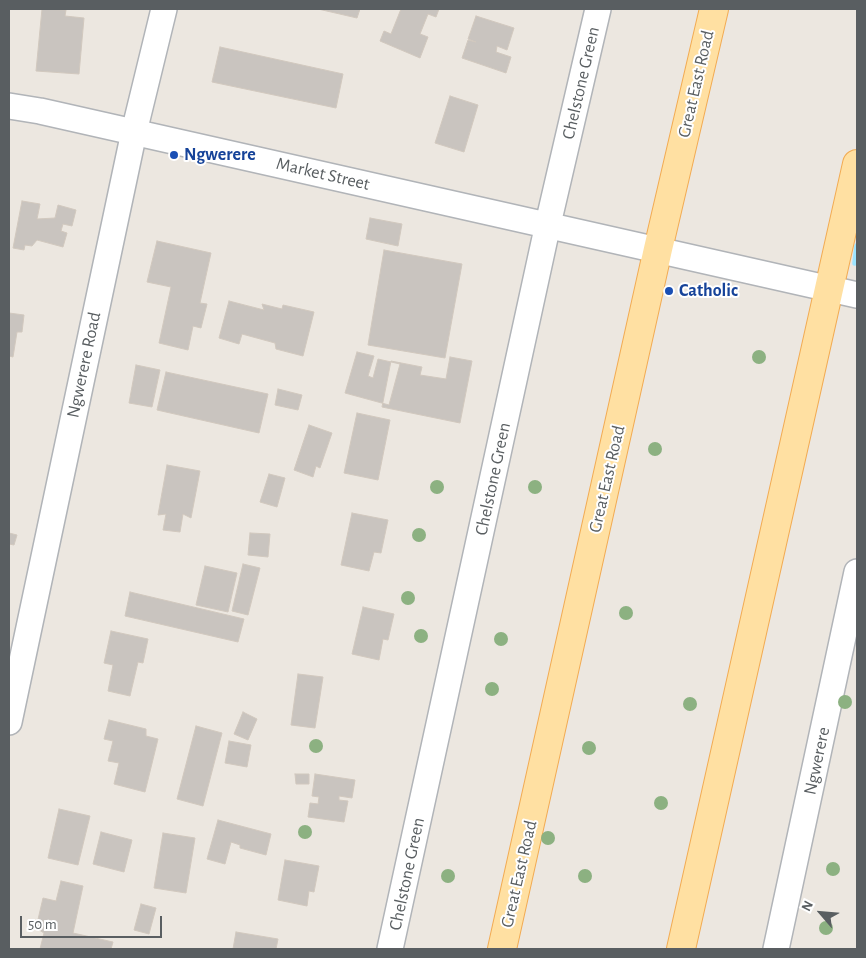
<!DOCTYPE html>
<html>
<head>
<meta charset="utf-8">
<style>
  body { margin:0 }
  #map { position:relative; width:866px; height:958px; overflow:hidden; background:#ece7e0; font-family:"Alegreya Sans",sans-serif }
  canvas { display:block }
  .frame { position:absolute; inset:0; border:10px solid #595e61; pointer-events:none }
  .north { position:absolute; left:796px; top:888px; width:50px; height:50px; -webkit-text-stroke:4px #fff; paint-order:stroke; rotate:297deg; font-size:14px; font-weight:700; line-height:20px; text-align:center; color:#595e61 }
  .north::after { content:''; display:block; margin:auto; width:18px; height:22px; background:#595e61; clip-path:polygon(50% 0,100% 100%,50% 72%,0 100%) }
  .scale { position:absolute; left:20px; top:916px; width:142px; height:22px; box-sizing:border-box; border:2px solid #595e61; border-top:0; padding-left:6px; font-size:15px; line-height:18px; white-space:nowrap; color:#595e61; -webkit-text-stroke:4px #fff; paint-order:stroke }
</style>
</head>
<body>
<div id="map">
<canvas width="866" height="958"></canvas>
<div class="frame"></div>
<div class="north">N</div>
<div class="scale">50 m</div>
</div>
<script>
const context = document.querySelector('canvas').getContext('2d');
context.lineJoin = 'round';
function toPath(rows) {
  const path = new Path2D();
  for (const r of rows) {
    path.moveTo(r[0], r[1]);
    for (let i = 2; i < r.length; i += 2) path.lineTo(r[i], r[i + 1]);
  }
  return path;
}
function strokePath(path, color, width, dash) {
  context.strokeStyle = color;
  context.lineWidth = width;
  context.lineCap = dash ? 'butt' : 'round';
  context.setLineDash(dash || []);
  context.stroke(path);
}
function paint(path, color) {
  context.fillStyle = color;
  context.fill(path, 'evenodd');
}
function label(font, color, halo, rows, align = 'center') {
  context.font = font + ' "Alegreya Sans",sans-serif';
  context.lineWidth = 4;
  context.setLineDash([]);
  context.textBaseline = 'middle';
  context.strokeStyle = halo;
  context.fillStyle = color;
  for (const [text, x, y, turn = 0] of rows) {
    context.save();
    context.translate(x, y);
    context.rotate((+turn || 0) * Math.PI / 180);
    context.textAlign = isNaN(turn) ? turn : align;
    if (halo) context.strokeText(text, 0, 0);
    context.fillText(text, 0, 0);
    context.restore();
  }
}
const stream = toPath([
  [855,263,857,246]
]);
const building = toPath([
  [42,9,66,10,65,16,84,18,79,74,36,71,42,9],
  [318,9,360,9,357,18,318,9],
  [401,9,439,9,436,17,428,14,420,34,428,37,420,58,380,41,384,31,391,34,401,9],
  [476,16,514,28,507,50,497,46,496,52,511,57,506,73,462,58,468,40,476,42,468,39,476,16],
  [220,47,343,74,336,108,212,82,220,47],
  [450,96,478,105,464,152,435,143,450,96],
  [22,201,40,204,37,219,55,218,58,205,76,210,72,226,63,224,61,231,67,233,63,247,37,240,32,246,25,245,24,250,13,248,22,201],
  [370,218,402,224,398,246,366,239,370,218],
  [157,241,211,253,200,303,207,304,201,328,193,326,188,350,159,343,171,287,147,282,157,241],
  [384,250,462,264,445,358,368,345,384,250],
  [229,301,264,310,262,304,282,309,283,305,314,312,303,356,276,349,275,343,242,334,239,344,219,338,229,301],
  [9,313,24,315,22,332,17,332,13,357,9,356,9,313],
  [357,352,374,356,368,376,373,378,378,359,400,364,389,405,345,393,357,352],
  [450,357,472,361,460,423,382,407,391,361,422,367,420,375,446,379,450,357],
  [136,365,160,370,152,407,129,403,136,365],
  [166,372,268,394,259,433,157,410,166,372],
  [278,389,302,395,298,410,275,405,278,389],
  [357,413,390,420,378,480,344,473,357,413],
  [309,425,332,433,320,468,316,466,313,477,294,470,309,425],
  [167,465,200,471,191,518,183,514,180,532,163,530,166,514,158,515,167,465],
  [269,474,285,478,277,507,260,502,269,474],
  [352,513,388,520,381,553,374,552,369,571,341,565,352,513],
  [9,533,17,535,14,545,9,544,9,533],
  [250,533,270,534,268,557,248,555,250,533],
  [243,564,260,568,248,615,232,611,243,564],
  [205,566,237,573,228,612,196,605,205,566],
  [130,592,244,619,238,642,125,616,130,592],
  [363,607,394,614,388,640,383,639,379,660,352,654,363,607],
  [111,631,148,639,143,663,138,662,130,696,108,691,113,665,104,663,111,631],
  [298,674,323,677,315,728,291,725,298,674],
  [243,712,257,719,248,740,234,734,243,712],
  [109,720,146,729,146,736,158,739,145,792,114,784,119,763,108,761,113,741,104,739,109,720],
  [196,726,222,733,203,806,177,799,196,726],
  [229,741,251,745,247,767,225,763,229,741],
  [295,774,309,774,309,784,296,784,295,774],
  [315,774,355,780,352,798,339,796,339,800,348,801,344,822,308,817,310,803,318,804,319,797,312,796,315,774],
  [59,809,90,816,78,865,48,858,59,809],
  [218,820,271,834,266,855,240,848,240,845,231,842,225,864,207,859,218,820],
  [101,832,132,840,124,872,93,864,101,832],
  [163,833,195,838,186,893,154,888,163,833],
  [285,860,319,866,314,892,309,891,307,906,278,900,285,860],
  [61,881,83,886,73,933,113,942,111,949,40,949,44,933,36,928,43,898,56,901,61,881],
  [141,904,156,908,149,934,134,930,141,904],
  [236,932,278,939,276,949,233,949,236,932]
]);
const minor = toPath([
  [9,106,40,111,857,295],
  [9,722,134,132,164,9],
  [390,949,548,224,598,9],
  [776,949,857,572]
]);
const major = toPath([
  [502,949,658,249,714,9],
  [681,949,857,164]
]);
const trees = [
  [759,357],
  [655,449],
  [437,487],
  [535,487],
  [419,535],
  [408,598],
  [626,613],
  [421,636],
  [501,639],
  [492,689],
  [845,702],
  [690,704],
  [316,746],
  [589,748],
  [661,803],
  [305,832],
  [548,838],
  [833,869],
  [448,876],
  [585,876],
  [826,928]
];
const markers = [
  [174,155,5,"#1a4fb4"],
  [669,291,5,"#1a4fb4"]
];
const streetNames = [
  ["Chelstone Green",581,83,-77],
  ["Great East Road",696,84,-77],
  ["Market Street",323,174,13],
  ["Ngwerere Road",84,365,-78],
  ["Chelstone Green",493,479,-78],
  ["Great East Road",607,479,-77],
  ["Ngwerere",817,761,-78],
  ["Chelstone Green",407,874,-78],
  ["Great East Road",519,874,-77]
];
const transitNames = [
  ["Ngwerere",184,155],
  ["Catholic",679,291]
];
strokePath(stream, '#9de5ff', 5.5);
paint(building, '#c9c4bf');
strokePath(building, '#d1c8be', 1);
strokePath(minor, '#b1b4b8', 28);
strokePath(major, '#f2ab53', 30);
strokePath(minor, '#fff', 25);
strokePath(major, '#ffe0a2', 28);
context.fillStyle = '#8cb181';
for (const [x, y] of trees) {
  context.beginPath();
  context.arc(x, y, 7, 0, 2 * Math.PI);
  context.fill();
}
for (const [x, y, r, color] of markers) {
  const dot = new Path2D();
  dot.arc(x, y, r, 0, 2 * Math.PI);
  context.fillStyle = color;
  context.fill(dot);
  strokePath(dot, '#fff', 2);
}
label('18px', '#595e61', '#fff', streetNames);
label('bold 18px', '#164399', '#fff', transitNames, 'left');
</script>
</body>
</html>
